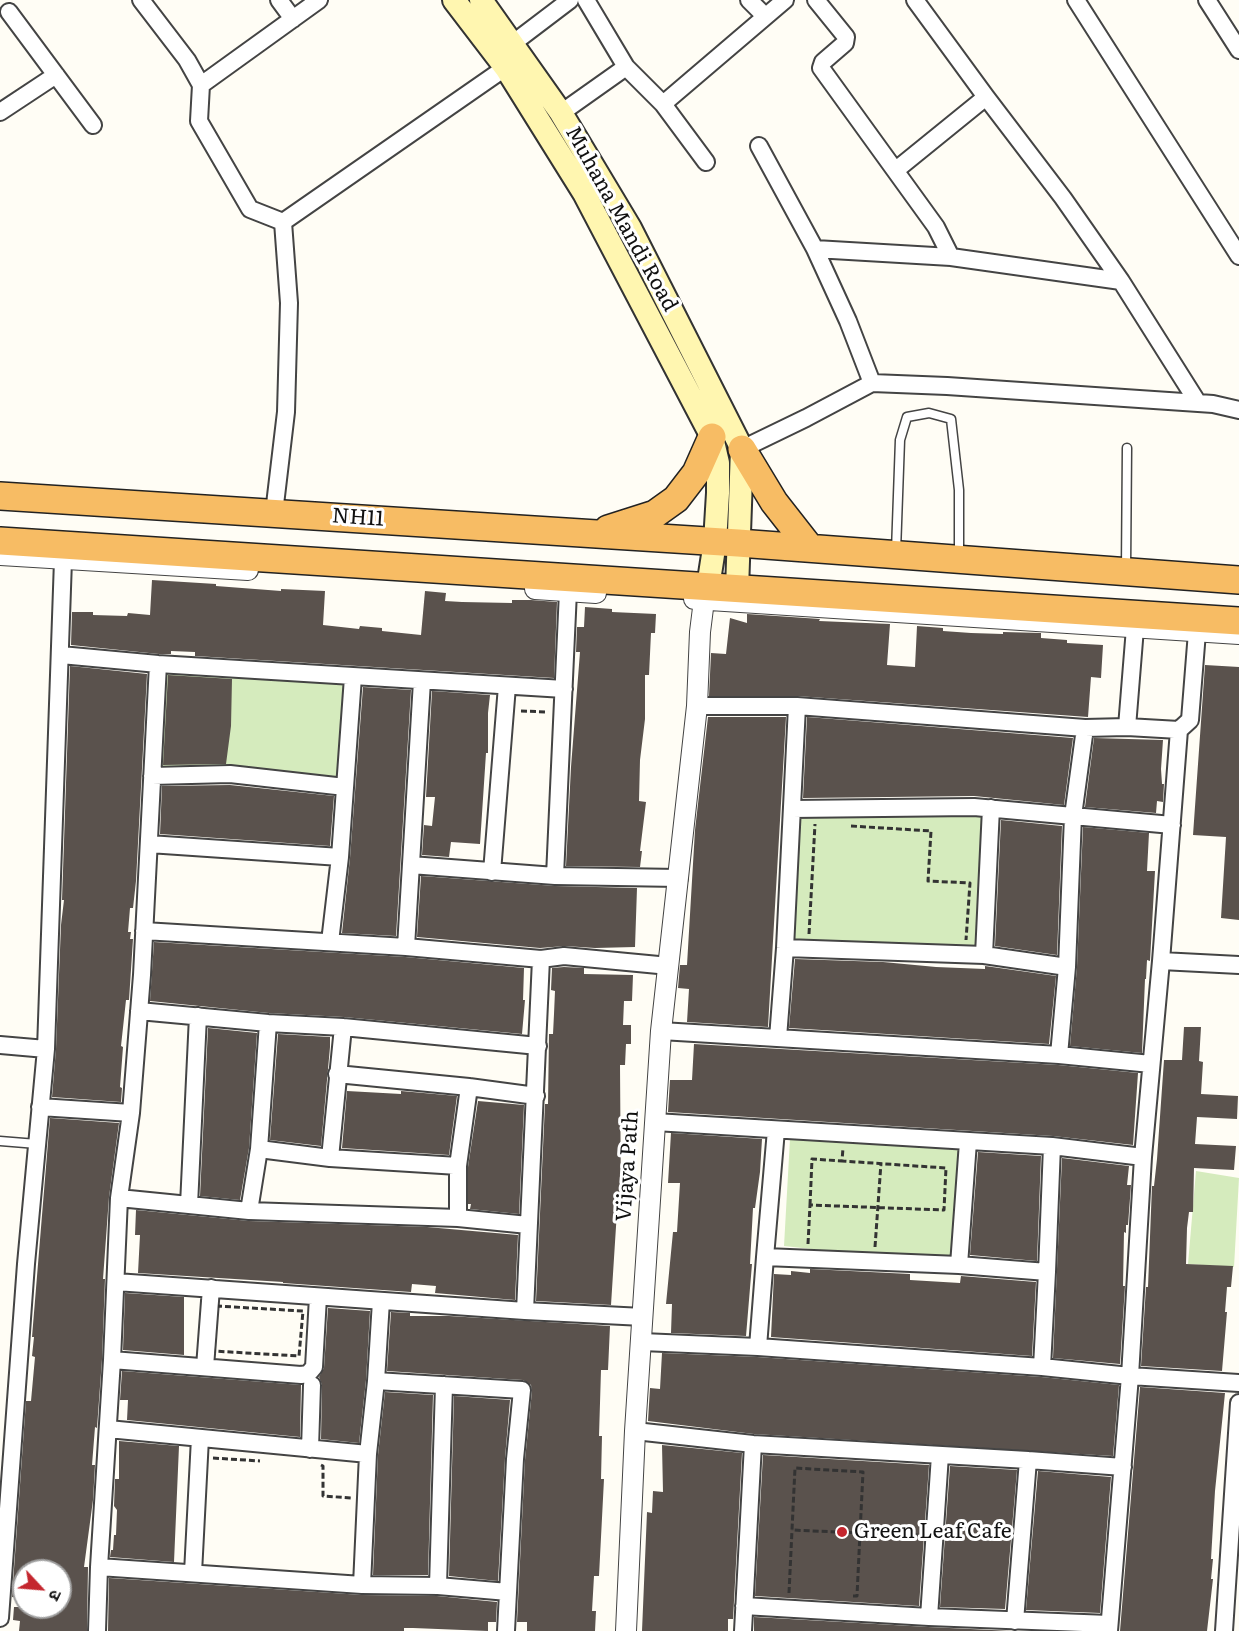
<!DOCTYPE html>
<html>
<head>
<meta charset="utf-8">
<style>
  body { margin:0 }
  #map { position:relative; width:1239px; height:1631px; overflow:hidden; background:#fffdf5; font-family:Literata,"Noto Sans Devanagari",serif }
  canvas { display:block }
  .north { position:absolute; left:12px; top:1559px; width:60px; height:60px; box-sizing:border-box; background:#fff; border:2px solid #a0a0a0; border-radius:50%; rotate:116deg; font-size:16px; font-weight:700; line-height:24px; text-align:center; color:#111 }
  .north::after { content:''; display:block; margin:auto; width:21px; height:27px; background:#c4262e; clip-path:polygon(50% 0,100% 100%,50% 72%,0 100%) }
</style>
</head>
<body>
<div id="map">
<canvas width="1239" height="1631"></canvas>
<div class="north">उ</div>
</div>
<script>
const context = document.querySelector('canvas').getContext('2d');
context.lineJoin = 'round';
function paint(path, color) {
  context.fillStyle = color;
  context.fill(path, 'evenodd');
}
function toPath(rows) {
  const path = new Path2D();
  for (const r of rows) {
    path.moveTo(r[0], r[1]);
    for (let i = 2; i < r.length; i += 2) path.lineTo(r[i], r[i + 1]);
  }
  return path;
}
function strokePath(path, color, width, dash) {
  context.strokeStyle = color;
  context.lineWidth = width;
  context.lineCap = dash ? 'butt' : 'round';
  context.setLineDash(dash || []);
  context.stroke(path);
}
function label(font, color, halo, rows, align = 'center') {
  context.font = font + ' Literata,serif';
  context.lineWidth = 6;
  context.setLineDash([]);
  context.textBaseline = 'middle';
  context.strokeStyle = halo;
  context.fillStyle = color;
  for (const [text, x, y, turn = 0] of rows) {
    context.save();
    context.translate(x, y);
    context.rotate((+turn || 0) * Math.PI / 180);
    context.textAlign = isNaN(turn) ? turn : align;
    if (halo) context.strokeText(text, 0, 0);
    context.fillText(text, 0, 0);
    context.restore();
  }
}
const green = toPath([
  [158,664,353,677,345,787,152,776],
  [991,808,984,955,785,948,792,809],
  [790,1139,963,1145,959,1265,784,1246],
  [1196,1171,1239,1178,1234,1267,1188,1264]
]);
const building = toPath([
  [152,580,216,584,216,586,281,591,281,589,325,591,323,625,359,629,360,626,382,628,382,631,421,635,425,591,446,593,445,601,462,602,512,603,512,600,531,600,557,602,554,678,195,656,195,652,171,651,171,654,159,654,71,645,72,612,93,612,93,615,127,616,128,613,150,615],
  [585,607,612,609,612,612,656,614,655,633,651,633,649,675,645,675,645,719,640,760,639,801,646,802,640,851,642,851,640,867,566,866,571,767,580,652,576,652,577,627,584,627],
  [747,614,820,619,819,621,890,624,887,665,915,667,917,626,943,628,943,631,971,633,1003,634,1003,632,1041,633,1041,638,1067,640,1067,643,1103,645,1101,678,1091,677,1088,717,797,696,709,696,711,653,726,654,730,618,747,623],
  [1205,665,1239,667,1239,920,1221,918,1226,837,1193,835],
  [70,666,147,674,136,881,133,908,130,908,128,932,131,932,130,939,133,939,129,1000,126,1000,121,1046,123,1047,120,1087,122,1088,121,1102,52,1097,56,1049,61,925,64,900,62,900],
  [168,675,232,679,231,726,226,764,163,765],
  [363,687,411,690,396,936,342,933,350,858],
  [432,691,490,695,488,713,488,753,486,753,480,844,451,842,449,857,422,855,424,825,432,826,435,797,426,797],
  [708,717,786,717,768,1027,687,1022,689,989,678,988,680,965,687,965,695,830],
  [807,717,1073,738,1064,805,974,796,803,798],
  [1094,738,1163,740,1161,769,1162,784,1164,784,1163,802,1157,801,1156,813,1085,807],
  [230,785,334,796,330,846,160,834,162,786],
  [1001,820,1062,826,1057,955,995,946],
  [1083,827,1149,833,1147,871,1155,871,1150,961,1147,960,1146,979,1145,979,1142,1053,1070,1046,1077,967],
  [421,876,555,886,637,888,635,947,595,948,565,946,540,948,417,937],
  [154,942,405,957,524,968,523,1000,525,1000,522,1034,344,1017,269,1013,150,1001],
  [795,959,883,962,936,967,985,969,985,966,1056,976,1049,1044,789,1028],
  [564,967,584,968,584,974,633,975,632,1001,624,1001,623,1025,631,1025,631,1044,626,1044,625,1065,620,1065,621,1211,617,1211,611,1305,536,1301,545,1104,548,1104,549,1034,553,1034,554,1014,555,991,551,990,552,968],
  [1184,1027,1201,1027,1199,1061,1203,1062,1201,1094,1238,1096,1237,1119,1197,1117,1195,1144,1236,1146,1234,1170,1194,1168,1193,1212,1189,1212,1187,1228,1186,1264,1233,1266,1231,1287,1227,1287,1225,1312,1227,1312,1222,1371,1141,1366,1146,1287,1148,1287,1152,1186,1154,1186,1157,1159,1164,1060,1182,1060],
  [208,1028,257,1033,249,1148,240,1200,200,1196],
  [278,1034,330,1037,330,1047,321,1146,270,1140],
  [694,1044,1058,1065,1138,1073,1133,1145,1053,1136,668,1112,670,1080,692,1080],
  [347,1091,401,1094,401,1091,457,1096,449,1155,342,1148],
  [478,1101,524,1105,519,1214,470,1209,471,1204,468,1204,468,1167],
  [50,1118,119,1123,109,1197,103,1279,105,1279,102,1359,97,1428,95,1427,92,1465,95,1465,93,1500,84,1567,88,1567,87,1631,19,1631,20,1621,13,1620,14,1607,60,1607,60,1571,24,1571,24,1599,12,1597,26,1401,31,1401,35,1357,32,1356,34,1337,32,1337],
  [671,1133,762,1139,760,1172,755,1208,753,1208,750,1264,752,1264,746,1336,671,1333,672,1304,666,1304,673,1232,677,1232,680,1183,668,1183],
  [978,1152,1041,1156,1037,1261,970,1255],
  [1062,1158,1129,1166,1127,1185,1131,1185,1128,1225,1126,1225,1126,1233,1124,1232,1123,1286,1125,1286,1120,1364,1053,1358],
  [136,1210,249,1221,427,1227,518,1235,515,1300,435,1293,436,1286,412,1284,411,1292,283,1283,283,1282,138,1273,140,1235,135,1235],
  [810,1269,910,1274,910,1280,960,1283,961,1276,1036,1282,1032,1356,771,1337,774,1274,791,1275,791,1271,810,1273],
  [125,1293,184,1297,184,1355,123,1350],
  [328,1308,370,1311,366,1380,359,1443,321,1439,322,1385,319,1377,324,1368],
  [391,1312,410,1313,410,1316,449,1316,610,1326,608,1370,601,1370,599,1436,602,1436,601,1479,604,1479,599,1576,594,1576,592,1611,596,1611,595,1631,527,1631,527,1622,517,1622,525,1460,532,1391,531,1385,523,1380,387,1371],
  [662,1353,757,1357,1041,1377,1119,1385,1113,1456,754,1434,648,1421,650,1388,660,1389],
  [122,1371,301,1385,300,1437,127,1420,128,1400,120,1400],
  [1140,1387,1225,1393,1215,1491,1211,1559,1213,1559,1211,1579,1213,1579,1207,1631,1120,1631],
  [385,1392,433,1395,428,1575,373,1575,378,1455],
  [454,1396,510,1400,505,1458,498,1581,449,1576],
  [119,1441,179,1446,174,1562,110,1557,111,1550,113,1550,114,1535,116,1535,117,1510,114,1506,115,1479,119,1479],
  [662,1445,742,1453,733,1619,728,1619,728,1631,642,1631,647,1512,652,1513,653,1491,663,1492],
  [763,1455,929,1465,919,1606,755,1596],
  [950,1466,1017,1470,1005,1609,940,1607],
  [1038,1471,1111,1477,1100,1613,1026,1610],
  [109,1578,362,1595,437,1596,497,1602,496,1622,488,1622,488,1631,413,1628,404,1628,404,1631,108,1631],
  [754,1617,928,1627,1013,1631,754,1631]
]);
const path = toPath([
  [521,711,548,712],
  [851,826,931,831,928,881,970,883,966,940],
  [809,934,815,824],
  [810,1205,812,1159,842,1161],
  [808,1244,810,1205,944,1210,946,1168,842,1161,843,1148],
  [875,1247,881,1163],
  [216,1306,303,1311,299,1356,213,1351,216,1306],
  [213,1458,260,1461],
  [321,1465,323,1466,323,1496,352,1498],
  [789,1593,792,1530],
  [853,1596,857,1596,860,1533,863,1472,795,1468,792,1530,860,1533,920,1535]
]);
const service = toPath([
  [896,551,900,440,907,417,929,413,951,419,959,490,959,555],
  [1126,568,1127,448],
  [0,1141,37,1144]
]);
const minor = toPath([
  [141,0,187,60,201,85,199,121,250,209,283,222,289,303,286,412,274,513],
  [279,0,293,19],
  [586,0,626,67,663,104,706,162],
  [749,0,765,16],
  [816,0,846,37,845,43,823,62,821,68,936,227,951,257,1121,281],
  [915,0,986,97,1063,198,1121,281,1198,403],
  [1076,0,1239,256],
  [1207,0,1239,50],
  [9,12,93,125],
  [512,44,570,0],
  [201,85,319,0],
  [663,104,785,0],
  [0,112,56,75],
  [561,113,626,67],
  [759,146,815,249,848,321,872,383],
  [896,170,986,97],
  [283,222,515,61],
  [815,249,951,257],
  [742,449,806,418,872,383,947,386,1213,404,1239,410],
  [1197,632,1190,720,1179,730,1161,961,1239,965],
  [61,655,158,664,564,689],
  [697,706,797,706,1085,728,1127,727,1179,730],
  [1127,727,1135,628],
  [152,776,230,774,345,787],
  [792,809,974,807,1172,825],
  [149,844,340,857],
  [411,865,555,876,679,878],
  [492,872,507,686],
  [555,876,568,591],
  [144,931,406,947,541,959,564,956,669,966],
  [330,942,340,857,353,677],
  [406,947,422,681],
  [785,948,984,955,1067,967],
  [984,955,991,808],
  [139,1011,268,1023,343,1027,538,1046],
  [661,1031,1059,1055,1151,1064],
  [778,1038,785,948,797,706],
  [0,1045,46,1049],
  [1059,1055,1067,967,1073,816,1085,728],
  [337,1074,469,1087,536,1096],
  [40,1107,131,1113],
  [655,1122,1052,1146,1143,1157],
  [259,1149,330,1158,458,1166],
  [330,1158,343,1027],
  [119,1198,249,1211,458,1218,528,1225],
  [189,1205,198,1016],
  [249,1211,259,1149,268,1023],
  [458,1218,458,1166,469,1087],
  [765,1257,776,1130],
  [959,1265,968,1142],
  [1047,1272,1052,1146],
  [116,1282,525,1311,643,1317],
  [525,1311,541,959],
  [642,1342,758,1347,765,1257,959,1265,1047,1272,1042,1367,1130,1376,1239,1383],
  [758,1347,1042,1367],
  [112,1360,301,1375,308,1374,314,1367,318,1297],
  [205,1367,211,1288],
  [376,1381,522,1390,515,1459,506,1631],
  [108,1429,368,1454,376,1381,381,1301],
  [635,1431,753,1444,1028,1460,1123,1467],
  [310,1449,312,1385],
  [99,1567,362,1585,438,1586,508,1592],
  [193,1573,200,1438],
  [362,1585,368,1454],
  [438,1586,444,1385],
  [744,1606,929,1617,1109,1624],
  [929,1617,940,1455],
  [0,1618,26,1264,46,1049,63,560],
  [1015,1621,1028,1460],
  [97,1631,99,1567,112,1360,119,1198,131,1113,142,975,158,664],
  [743,1631,753,1444],
  [1109,1631,1130,1376,1143,1157,1161,961],
  [1224,1631,1239,1403]
]);
const tertiary = toPath([
  [0,555,248,570],
  [535,589,596,593],
  [694,599,1239,634],
  [626,1631,635,1431,661,1031,697,706,700,632,704,600,708,588]
]);
const secondary = toPath([
  [454,0,506,68,584,193,712,437,718,463,718,493,715,542,708,587],
  [481,0,561,113,630,228,742,449,737,589]
]);
const trunk = toPath([
  [742,449,774,502,810,548],
  [0,496,738,543,1239,580],
  [608,529,655,514,676,499,696,473,712,437],
  [0,541,1239,621]
]);
const markers = [
  [842,1532,6,"#c4262e"]
];
const streetNames = [
  ["Muhana Mandi Road",621,219,61],
  ["NH11",358,518,4],
  ["Vijaya Path",628,1166,-86]
];
const poiNames = [
  ["Green Leaf Cafe",854,1532]
];
paint(green, '#d5ebbd');
paint(building, '#5a524d');
strokePath(service, '#444', 11);
strokePath(minor, '#444', 20);
strokePath(tertiary, '#444', 22);
strokePath(secondary, '#333', 26);
strokePath(trunk, '#222', 30);
strokePath(path, '#333', 3, [6, 3]);
strokePath(service, '#fff', 8);
strokePath(minor, '#fff', 16);
strokePath(tertiary, '#fff', 20);
strokePath(secondary, '#fff6b0', 22);
strokePath(trunk, '#f7bc64', 27);
for (const [x, y, r, color] of markers) {
  const dot = new Path2D();
  dot.arc(x, y, r, 0, 2 * Math.PI);
  context.fillStyle = color;
  context.fill(dot);
  strokePath(dot, '#fff', 2);
}
label('21px', '#111', '#fff', streetNames);
label('21px', '#111', '#fff', poiNames, 'left');
</script>
</body>
</html>
